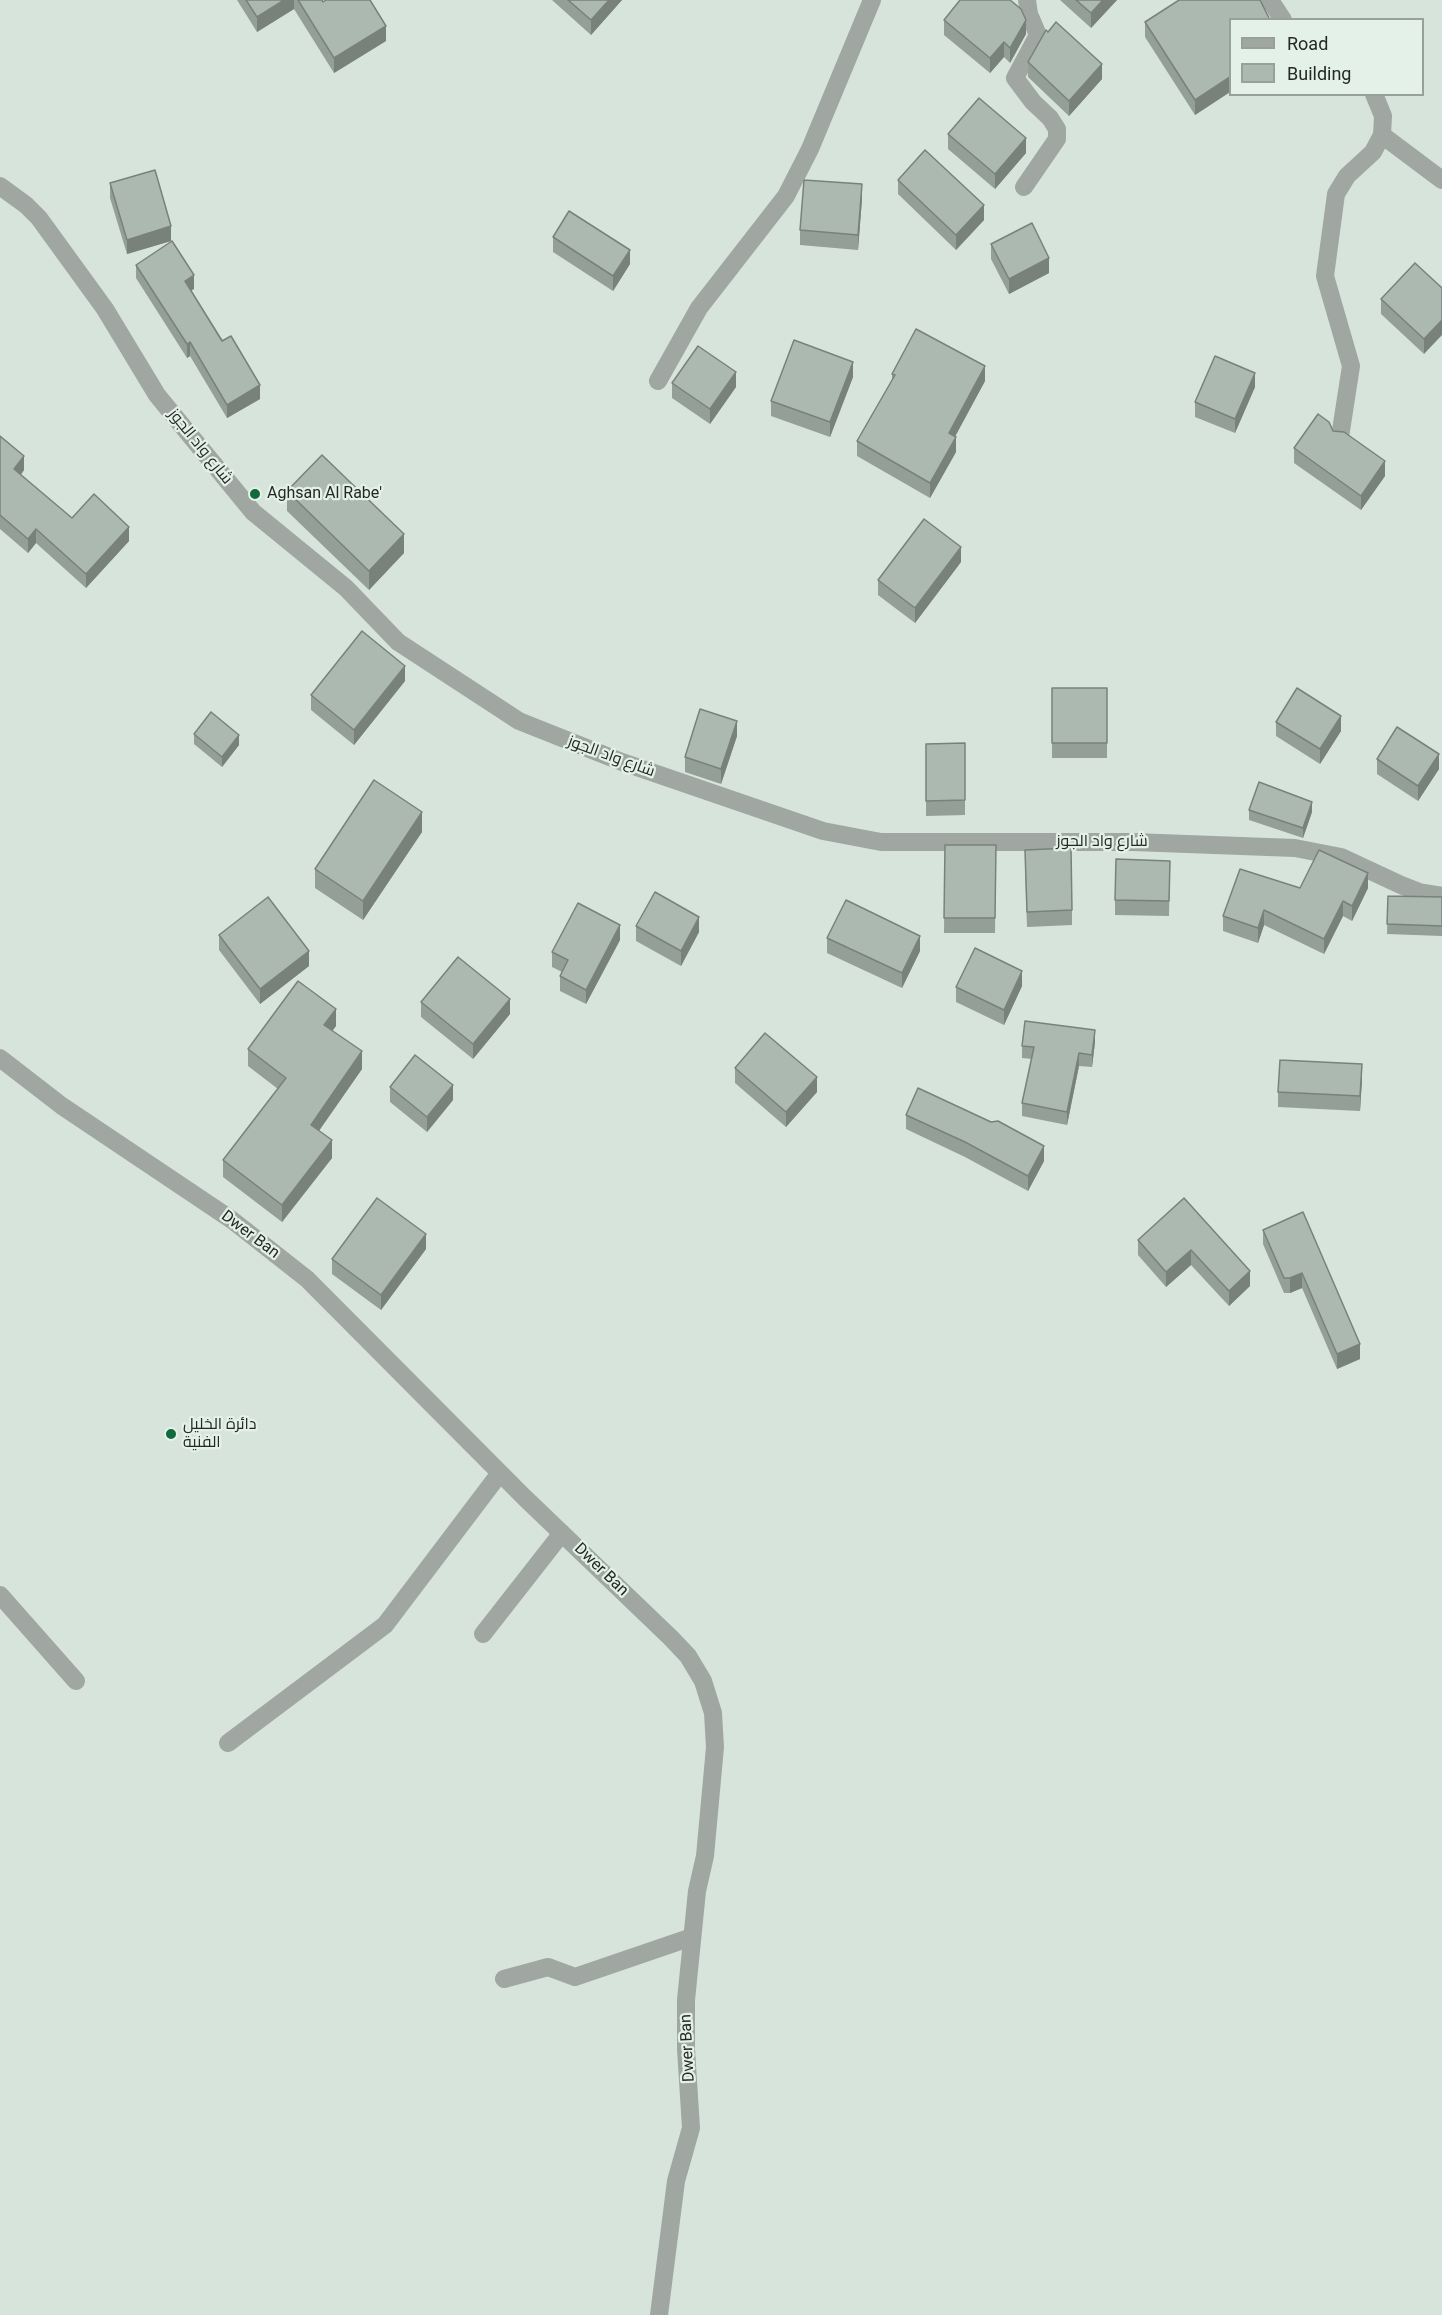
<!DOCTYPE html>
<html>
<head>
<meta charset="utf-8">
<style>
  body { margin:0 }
  #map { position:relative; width:1442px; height:2315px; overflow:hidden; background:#d7e4db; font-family:Roboto,sans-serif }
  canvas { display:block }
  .legend { position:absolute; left:1229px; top:18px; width:195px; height:78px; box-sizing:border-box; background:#e4f1e8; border:2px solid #97a19a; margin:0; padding:8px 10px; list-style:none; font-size:18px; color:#242925 }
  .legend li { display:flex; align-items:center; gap:12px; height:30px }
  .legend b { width:30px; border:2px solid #97a19a }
</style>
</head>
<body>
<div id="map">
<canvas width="1442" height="2315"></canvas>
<ul class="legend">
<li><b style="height:8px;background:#a0a6a2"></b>Road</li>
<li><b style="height:16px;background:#acb9b0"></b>Building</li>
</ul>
</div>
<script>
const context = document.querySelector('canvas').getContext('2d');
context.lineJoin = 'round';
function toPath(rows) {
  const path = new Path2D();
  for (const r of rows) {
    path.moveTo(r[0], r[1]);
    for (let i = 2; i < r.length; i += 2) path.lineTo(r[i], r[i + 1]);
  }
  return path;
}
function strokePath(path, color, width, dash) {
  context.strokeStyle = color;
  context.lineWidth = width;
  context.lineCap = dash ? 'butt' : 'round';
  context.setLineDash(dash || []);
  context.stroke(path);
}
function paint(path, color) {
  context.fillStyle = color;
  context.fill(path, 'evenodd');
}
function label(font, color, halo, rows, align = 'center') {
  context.font = font + ' Roboto,Cairo,sans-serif';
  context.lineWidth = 4.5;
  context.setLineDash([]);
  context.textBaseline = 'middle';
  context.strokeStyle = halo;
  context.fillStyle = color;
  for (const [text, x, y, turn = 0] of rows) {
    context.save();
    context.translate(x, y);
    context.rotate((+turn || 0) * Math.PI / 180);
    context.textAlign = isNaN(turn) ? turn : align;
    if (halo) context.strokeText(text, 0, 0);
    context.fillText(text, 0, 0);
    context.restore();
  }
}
const street = toPath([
  [1270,0,1283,20],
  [1382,135,1442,180],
  [0,186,26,205,39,218,105,309,157,395,253,512,346,588,398,642,519,721,622,762,823,831,881,842,1133,842,1295,848,1341,857,1401,885,1419,892,1442,896],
  [1024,187,1057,139,1057,129,1050,118,1033,102,1015,78,1038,35,1029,14,1027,0],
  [658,381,699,308,786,196,810,149,872,0],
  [1340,437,1351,366,1325,276,1336,194,1347,176,1373,152,1382,135,1383,116,1374,94],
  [0,1058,62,1106,232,1220,307,1279,524,1497,671,1638,688,1656,703,1681,713,1713,715,1747,705,1856,697,1891,686,2000,686,2049,691,2128,676,2181,659,2315],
  [0,1595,76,1681],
  [483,1634,562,1533],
  [228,1743,385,1625,500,1473],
  [504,1979,548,1967,575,1977,692,1937]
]);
const wall = toPath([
  [237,0,322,0,323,2,386,41,334,73,294,9,257,32],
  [552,0,622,0,591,35],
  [1060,0,1117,0,1091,28],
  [944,20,1026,34,1010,63,1004,57,990,73,944,35],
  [1230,20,1230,92,1195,115,1145,37,1145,22],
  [1028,62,1102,79,1069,116,1028,77],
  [948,134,1026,153,995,189,948,149],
  [898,180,984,220,956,250,898,194],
  [110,183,171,241,127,254,110,198],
  [862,199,858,250,800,245,800,230],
  [553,237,630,264,613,291,553,252],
  [991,244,1049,273,1009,294,991,259],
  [136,265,194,289,191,290,260,399,227,418,190,356,187,358,136,278],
  [1442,288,1424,354,1381,314,1381,299],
  [892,374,985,381,955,436,956,452,930,498,857,456,857,441,892,380],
  [853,377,830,437,771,416,771,401],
  [672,383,736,387,710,424,672,398],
  [1255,387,1235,433,1195,417,1195,402],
  [1333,431,1385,476,1361,510,1294,463,1294,448],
  [0,436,24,470,21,475,72,518,129,541,86,588,36,543,28,553,0,529],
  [287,491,404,553,369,590,287,511],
  [961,562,915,623,878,595,878,580],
  [405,681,354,745,311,710,311,695],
  [1052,688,1107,688,1107,758,1052,758],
  [1276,722,1341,731,1320,764,1276,736],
  [194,734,239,745,222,767,194,744],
  [737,736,721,784,685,772,685,757],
  [965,743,965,815,926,816,926,744],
  [1377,759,1439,769,1418,801,1377,774],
  [1249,810,1312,812,1303,838,1249,820],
  [422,832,363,920,315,888,315,869],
  [945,845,996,845,995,933,944,933],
  [1170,861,1169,916,1115,915,1115,900],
  [1025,865,1072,910,1072,925,1027,927],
  [1300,888,1368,888,1352,921,1343,916,1324,954,1264,925,1258,943,1223,931,1223,916],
  [1388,896,1442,897,1442,936,1387,934],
  [636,926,699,932,681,966,636,941],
  [219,935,309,966,260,1004,219,950],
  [827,938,920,951,902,988,827,953],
  [620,940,586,1004,560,991,560,976,562,972,552,967,552,952],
  [1022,986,1004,1025,956,1002,956,987],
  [421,1002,510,1014,473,1059,421,1017],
  [336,1026,332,1031,362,1069,319,1131,332,1158,282,1222,223,1177,223,1160,278,1089,248,1066,248,1049],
  [1095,1042,1092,1067,1079,1066,1067,1125,1022,1116,1022,1103,1032,1059,1022,1058,1022,1046],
  [735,1068,817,1092,786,1127,735,1083],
  [1362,1079,1360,1111,1278,1107,1278,1092],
  [390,1087,453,1100,427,1132,390,1102],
  [906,1115,1044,1161,1028,1191,965,1157,906,1129],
  [1184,1198,1250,1286,1229,1306,1191,1265,1166,1287,1138,1255,1138,1240],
  [1303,1212,1360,1359,1337,1369,1302,1288,1290,1293,1284,1293,1263,1244,1263,1230],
  [426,1249,381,1310,332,1274,332,1259]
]);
const shadedWall = toPath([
  [284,0,294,0,294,9,257,32,257,17],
  [609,0,622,0,591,35,591,20],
  [1103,0,1117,0,1091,28,1091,13],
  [1026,20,1026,34,1010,63,1010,48],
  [386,26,386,41,334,73,334,58],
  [1004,42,1004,57,990,73,990,58],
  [1102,64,1102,79,1069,116,1069,101],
  [1230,77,1230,92,1195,115,1195,100],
  [1026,138,1026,153,995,189,995,174],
  [862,184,862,199,858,250,858,235],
  [984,205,984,220,956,250,956,235],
  [171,226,171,241,127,254,127,240],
  [630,250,630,264,613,291,613,276],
  [1049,258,1049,273,1009,294,1009,279],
  [194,275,194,289,185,294,185,281],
  [1442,320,1442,335,1424,354,1424,339],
  [190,342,190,356,187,358,187,344],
  [853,362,853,377,830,437,830,422],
  [985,366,985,381,949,448,949,433],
  [736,372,736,387,710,424,710,409],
  [1255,373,1255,387,1235,433,1235,419],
  [260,385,260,399,227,418,227,405],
  [956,437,956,452,930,498,930,483],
  [24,456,24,470,14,483,14,469],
  [1385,461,1385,476,1361,510,1361,496],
  [129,527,129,541,86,588,86,574],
  [36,529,36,543,28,553,28,539],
  [404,534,404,553,369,590,369,571],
  [961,547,961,562,915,623,915,608],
  [405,666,405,681,354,745,354,730],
  [1341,716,1341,731,1320,764,1320,749],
  [737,721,737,736,721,784,721,769],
  [239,735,239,745,222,767,222,757],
  [1439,754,1439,769,1418,801,1418,786],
  [1312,802,1312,812,1303,838,1303,828],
  [422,812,422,832,363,920,363,901],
  [1368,873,1368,888,1352,921,1352,906],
  [1343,901,1343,916,1324,954,1324,939],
  [1264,910,1264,925,1258,943,1258,928],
  [699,917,699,932,681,966,681,951],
  [620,925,620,940,586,1004,586,990],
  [920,936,920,951,902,988,902,973],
  [309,951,309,966,260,1004,260,989],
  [1022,971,1022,986,1004,1025,1004,1010],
  [510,999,510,1014,473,1059,473,1044],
  [336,1009,336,1026,324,1042,324,1025],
  [1095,1030,1095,1042,1092,1067,1092,1055],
  [362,1051,362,1069,311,1142,311,1125],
  [1079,1053,1079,1066,1067,1125,1067,1112],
  [1362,1064,1362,1079,1360,1111,1360,1096],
  [817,1077,817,1092,786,1127,786,1112],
  [453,1085,453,1100,427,1132,427,1117],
  [332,1140,332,1158,282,1222,282,1205],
  [1044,1146,1044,1161,1028,1191,1028,1176],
  [426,1234,426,1249,381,1310,381,1295],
  [1191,1250,1191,1265,1166,1287,1166,1272],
  [1250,1271,1250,1286,1229,1306,1229,1291],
  [1302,1273,1302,1288,1290,1293,1290,1278],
  [1360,1344,1360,1359,1337,1369,1337,1354]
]);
const building = toPath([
  [246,0,284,0,257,17,246,0],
  [298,0,322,0,323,2,326,0,370,0,386,26,334,58,298,0],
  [568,0,609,0,591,20,568,0],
  [960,0,1010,0,1021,9,1026,20,1010,48,1004,42,990,58,944,20,960,0],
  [1076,0,1103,0,1091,13,1076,0],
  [1179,0,1260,0,1270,20,1230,20,1230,77,1195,100,1145,22,1179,0],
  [1056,22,1102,64,1069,101,1028,62,1046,30,1048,32,1056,22],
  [979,98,1026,138,995,174,948,134,979,98],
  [925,150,984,205,956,235,898,180,925,150],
  [155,170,171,226,127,240,110,183,155,170],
  [804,180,862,184,858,235,800,230,804,180],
  [569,211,630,250,613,276,553,237,569,211],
  [1032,223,1049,258,1009,279,991,244,1032,223],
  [172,241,194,275,185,281,222,341,231,336,260,385,227,405,190,342,187,344,136,265,172,241],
  [1415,263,1442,288,1442,320,1424,339,1381,299,1415,263],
  [916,329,985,366,949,433,956,437,930,483,857,441,895,375,892,374,916,329],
  [794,340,853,362,830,422,771,401,794,340],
  [698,346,736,372,710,409,672,383,698,346],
  [1215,356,1255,373,1235,419,1195,402,1215,356],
  [1318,414,1329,422,1333,431,1344,432,1385,461,1361,496,1294,448,1318,414],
  [0,436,24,456,14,469,72,518,94,494,129,527,86,574,36,529,28,539,0,515,0,436],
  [322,455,404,534,369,571,287,491,322,455],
  [924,519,961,547,915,608,878,580,924,519],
  [362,631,405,666,354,730,311,695,362,631],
  [1052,688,1107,688,1107,743,1052,743,1052,688],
  [1297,688,1341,716,1320,749,1276,722,1297,688],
  [700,709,737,721,721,769,685,757,700,709],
  [211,712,239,735,222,757,194,734,211,712],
  [1397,727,1439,754,1418,786,1377,759,1397,727],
  [965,743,965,800,926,801,926,744,965,743],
  [374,780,422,812,363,901,315,869,374,780],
  [1259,782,1312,802,1303,828,1249,810,1259,782],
  [945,845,996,845,995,918,944,918,945,845],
  [1071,848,1072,910,1027,912,1025,850,1071,848],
  [1319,850,1368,873,1352,906,1343,901,1324,939,1264,910,1258,928,1223,916,1240,869,1300,888,1319,850],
  [1116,859,1170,861,1169,901,1115,900,1116,859],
  [655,892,699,917,681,951,636,926,655,892],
  [1388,896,1442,897,1442,926,1387,924,1388,896],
  [268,897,309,951,260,989,219,935,268,897],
  [846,900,920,936,902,973,827,938,846,900],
  [578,903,620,925,586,990,560,976,568,960,552,952,578,903],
  [975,948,1022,971,1004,1010,956,987,975,948],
  [458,957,510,999,473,1044,421,1002,458,957],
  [298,981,336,1009,324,1025,362,1051,311,1125,332,1140,282,1205,223,1160,286,1078,248,1049,298,981],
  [1025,1021,1095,1030,1092,1055,1079,1053,1067,1112,1022,1103,1034,1047,1022,1046,1025,1021],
  [765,1033,817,1077,786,1112,735,1068,765,1033],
  [415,1055,453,1085,427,1117,390,1087,415,1055],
  [1280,1060,1362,1064,1360,1096,1278,1092,1280,1060],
  [918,1088,991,1122,998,1121,1044,1146,1028,1176,965,1142,906,1115,918,1088],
  [377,1198,426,1234,381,1295,332,1259,377,1198],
  [1184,1198,1250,1271,1229,1291,1191,1250,1166,1272,1138,1240,1184,1198],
  [1303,1212,1360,1344,1337,1354,1302,1273,1290,1278,1284,1278,1263,1230,1303,1212]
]);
const markers = [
  [255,494,6,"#11693c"],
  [171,1434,6,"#11693c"]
];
const streetNames = [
  ["شارع واد الجوز",200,447,51],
  ["شارع واد الجوز",611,757,20],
  ["شارع واد الجوز",1102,842],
  ["Dwer Ban",250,1235,37],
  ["Dwer Ban",601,1570,44],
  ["Dwer Ban",688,2048,-93]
];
const poiNames = [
  ["Aghsan Al Rabe'",267,494],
  ["دائرة الخليل",183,1425],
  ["الفنية",183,1443]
];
strokePath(street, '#a0a6a2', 18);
paint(wall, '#949f97');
paint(shadedWall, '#78827b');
paint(building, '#acb9b0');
strokePath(building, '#78827b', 1.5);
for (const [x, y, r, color] of markers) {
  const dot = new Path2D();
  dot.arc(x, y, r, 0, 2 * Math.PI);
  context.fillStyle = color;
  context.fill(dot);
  strokePath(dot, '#e4f1e8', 2);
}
label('16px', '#242925', '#e4f1e8', streetNames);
label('16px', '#242925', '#e4f1e8', poiNames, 'left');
</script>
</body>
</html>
